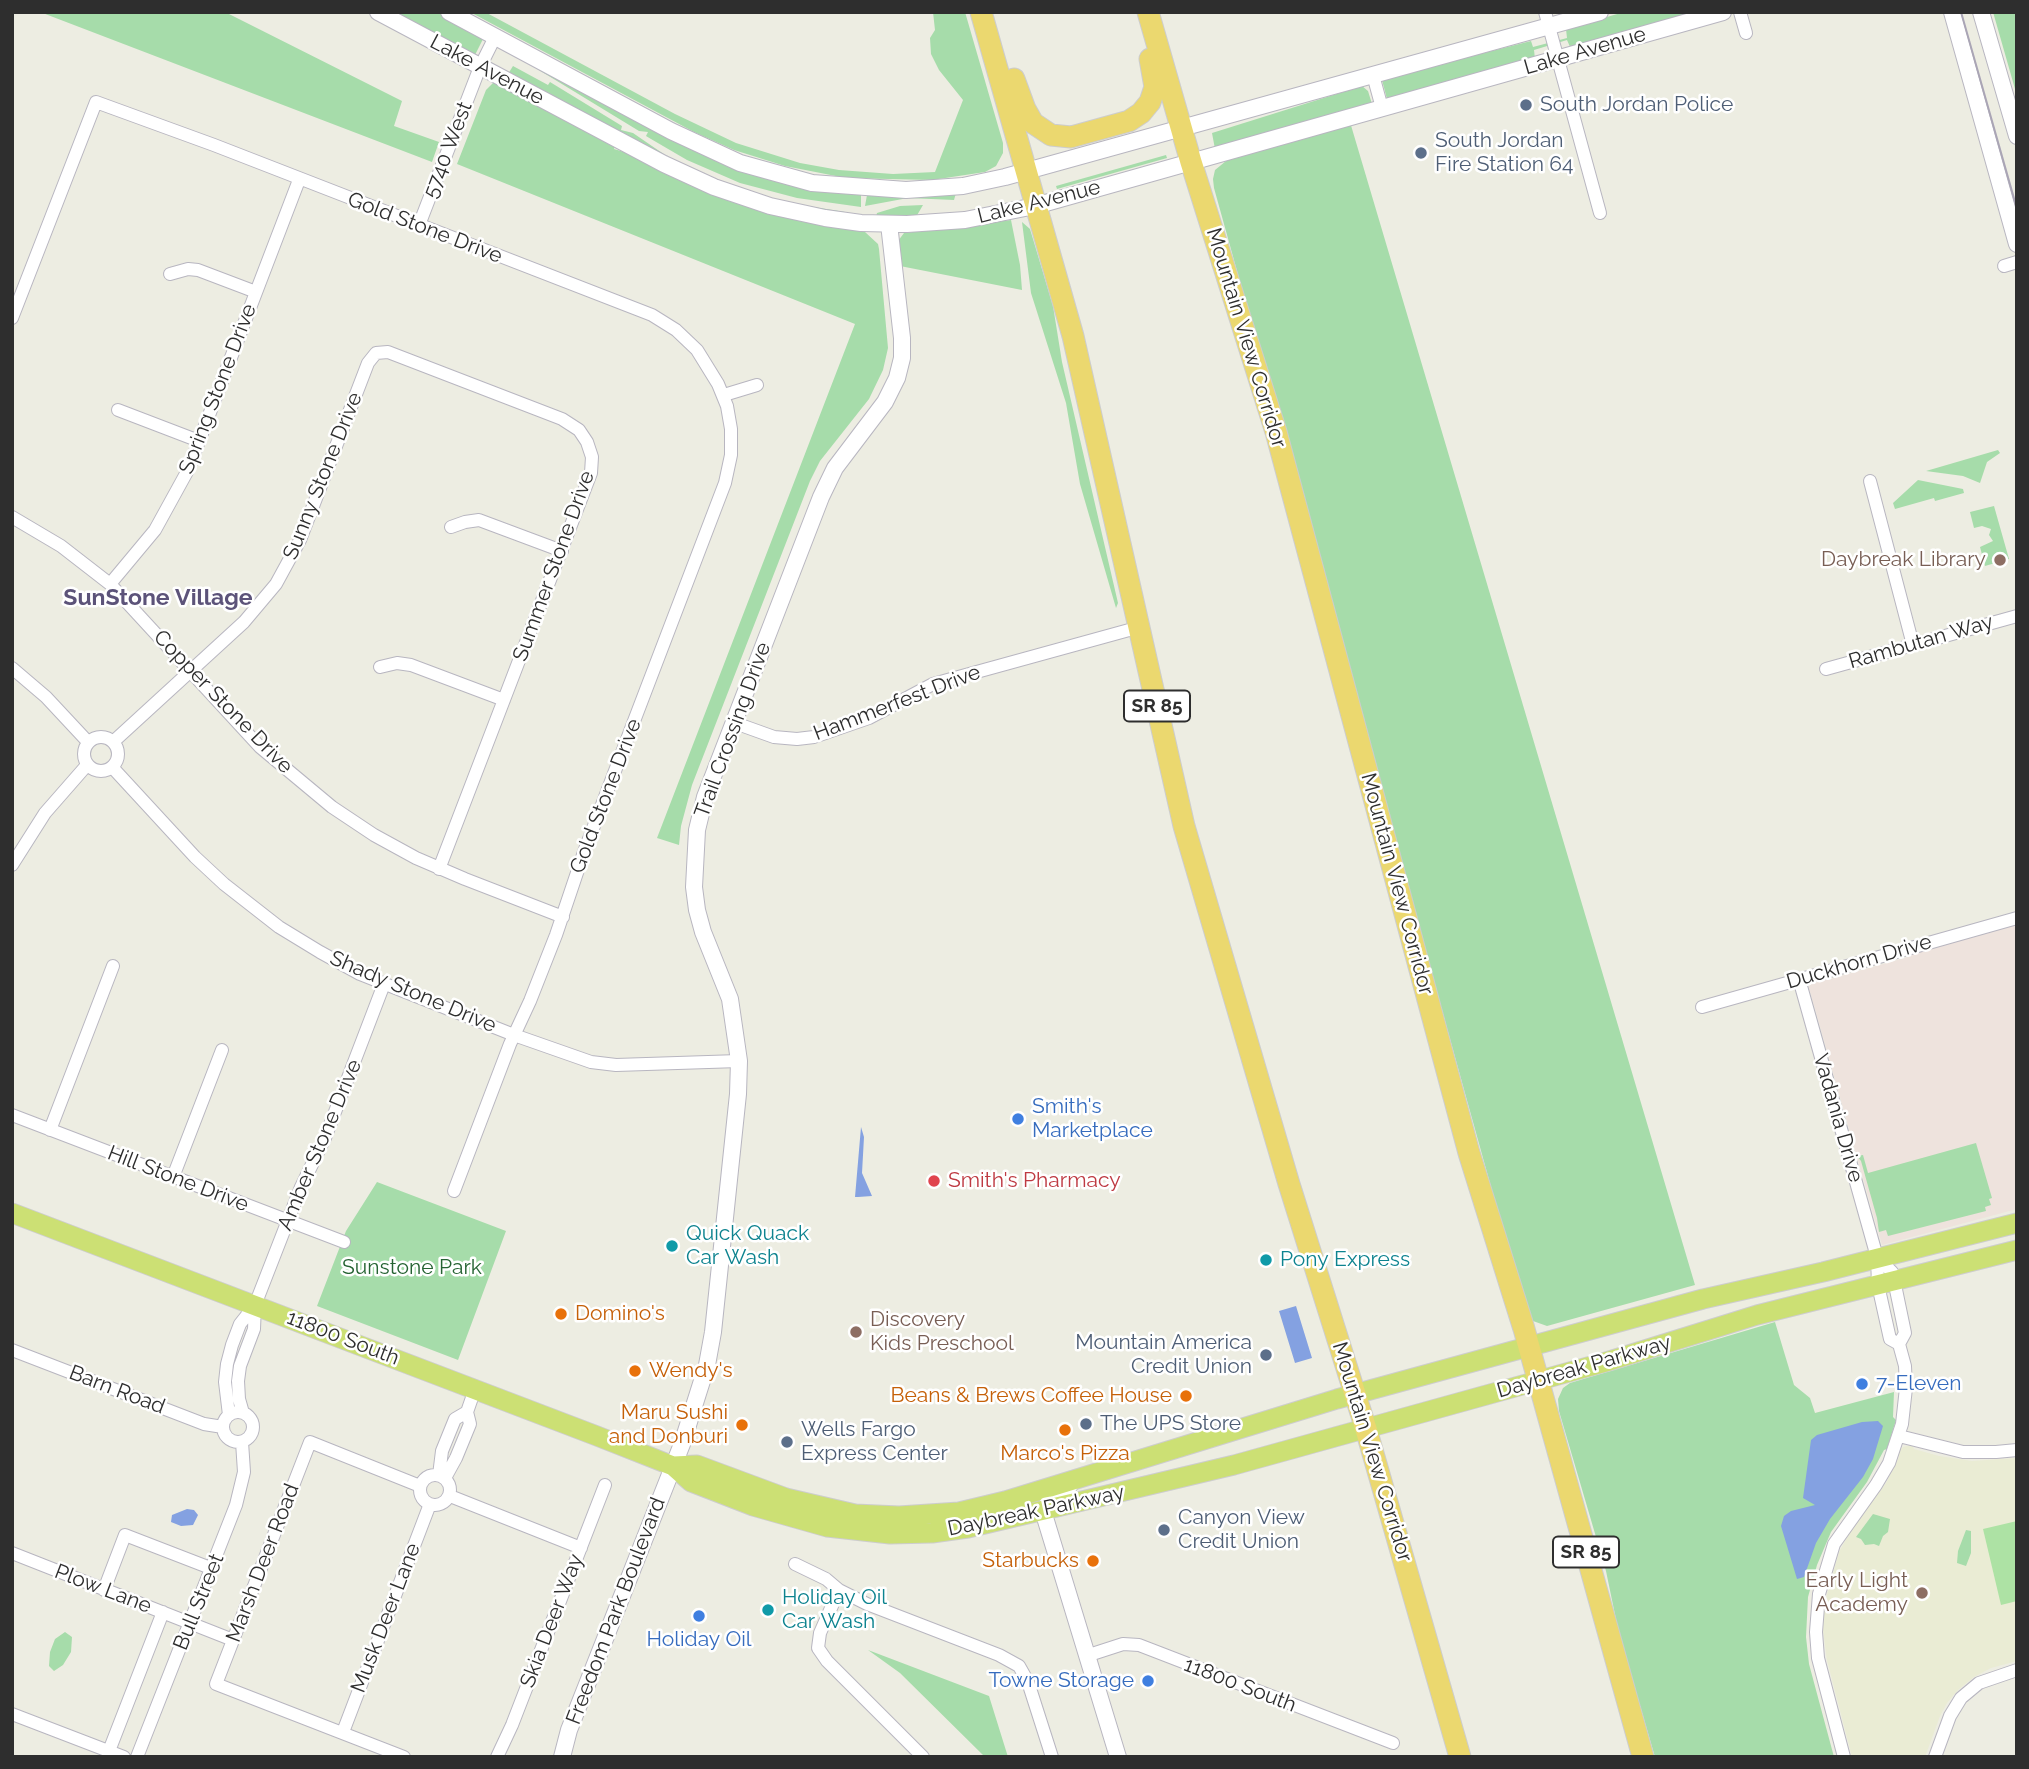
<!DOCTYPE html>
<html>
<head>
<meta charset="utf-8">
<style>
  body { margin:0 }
  #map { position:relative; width:2029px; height:1769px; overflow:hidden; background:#edede2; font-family:Raleway,sans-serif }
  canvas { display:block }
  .frame { position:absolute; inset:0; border:14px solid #2e2e2e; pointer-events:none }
</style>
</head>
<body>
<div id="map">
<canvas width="2029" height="1769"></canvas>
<div class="frame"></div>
</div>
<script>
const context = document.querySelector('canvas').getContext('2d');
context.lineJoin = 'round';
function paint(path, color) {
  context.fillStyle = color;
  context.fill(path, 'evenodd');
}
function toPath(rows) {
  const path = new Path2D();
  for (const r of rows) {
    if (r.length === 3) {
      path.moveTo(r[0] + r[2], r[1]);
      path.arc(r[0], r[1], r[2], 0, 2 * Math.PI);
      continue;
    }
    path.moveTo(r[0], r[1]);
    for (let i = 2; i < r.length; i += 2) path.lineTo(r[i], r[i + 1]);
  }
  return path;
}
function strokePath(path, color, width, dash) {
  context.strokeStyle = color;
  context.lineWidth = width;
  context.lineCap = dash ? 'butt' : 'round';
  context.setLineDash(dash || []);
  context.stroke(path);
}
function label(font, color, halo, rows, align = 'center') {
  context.font = font + ' Raleway,sans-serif';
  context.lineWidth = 5;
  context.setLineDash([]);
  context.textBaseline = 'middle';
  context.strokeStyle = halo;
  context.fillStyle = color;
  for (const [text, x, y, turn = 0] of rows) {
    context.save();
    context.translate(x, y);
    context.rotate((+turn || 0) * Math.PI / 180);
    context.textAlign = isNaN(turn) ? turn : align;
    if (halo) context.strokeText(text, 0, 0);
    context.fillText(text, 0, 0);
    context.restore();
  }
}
const education = toPath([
  [1912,1445,1914,1449,1939,1456,1972,1461,2017,1458,2017,1661,1991,1668,1974,1677,1958,1690,1947,1703,1940,1716,1925,1757,1852,1757,1827,1660,1823,1630,1824,1605,1839,1552,1854,1525,1886,1483,1899,1457,1897,1453,1903,1447]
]);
const medical = toPath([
  [2017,924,2017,1209,1882,1245,1807,981,1824,977,1830,979,1908,957,1911,952]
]);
const green = toPath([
  [40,12,225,12,402,101,394,126,439,142,432,162],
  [389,12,437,12,481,35,483,39,475,55],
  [470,12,485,12,675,114,736,143,800,163,839,170,893,174,935,172,963,100,939,70,931,54,930,38,935,30,933,12,965,12,1003,143,1003,153,996,166,985,172,932,180,846,178,785,166,734,150,694,132],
  [1624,12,1705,12,1571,49,1567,40,1534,50,1535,59,1387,99,1382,80,1385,78,1531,41,1533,47,1567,38,1566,29],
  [1993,12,2017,12,2017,88,2015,89],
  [535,65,659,131,861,194,861,207,797,198,740,183,687,160,651,139,646,136,648,132,639,131,534,67],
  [513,66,548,85,550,82,622,126,621,130,633,133,668,157,718,180,756,194,795,204,845,212,844,215,772,201,703,177,508,74],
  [494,82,615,146,614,149,631,154,701,189,774,214,865,232,878,244,879,249,888,348,883,370,869,399,820,461,810,481,692,785,681,826,679,845,657,838,855,324,457,164,486,90],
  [1362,86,1368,91,1372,104,1215,149,1212,133],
  [1350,122,1695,1285,1547,1326,1533,1321,1527,1313,1516,1277,1214,188,1213,179,1215,170,1226,161],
  [1166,155,1167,158,1057,189,1056,186],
  [956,193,954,200,908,198,865,206,867,195],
  [923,205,916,217,876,217,877,213,900,206],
  [1011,220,1020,265,1022,290,900,266,898,241,904,233],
  [1022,222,1030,229,1053,306,1062,362,1118,603,1116,608,1080,484,1066,403,1031,293],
  [1998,450,2000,453,1987,462,1980,483,1963,476,1926,471],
  [1918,480,1963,489,1964,493,1935,501,1934,498,1895,509,1893,503],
  [1994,506,2009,559,1985,566,1980,547,1993,541,1989,535,1991,529,1982,526,1974,528,1970,512],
  [1976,1143,1992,1198,1989,1199,1991,1205,1985,1207,1986,1211,1888,1236,1886,1230,1879,1232,1877,1218,1861,1161,1857,1156,1863,1155,1868,1173],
  [377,1182,506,1231,458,1360,317,1306,346,1231],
  [1775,1322,1794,1385,1810,1398,1815,1413,1894,1392,1893,1417,1896,1420,1887,1449,1884,1450,1867,1482,1831,1532,1817,1565,1808,1597,1806,1637,1809,1664,1834,1757,1655,1757,1619,1634,1606,1571,1559,1411,1558,1399,1563,1388,1570,1383],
  [1873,1514,1890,1519,1888,1532,1883,1536,1879,1546,1874,1544,1865,1545,1861,1539,1856,1537],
  [1966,1530,1971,1531,1971,1553,1966,1566,1957,1563,1958,1551],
  [65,1632,72,1637,71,1652,63,1665,54,1671,49,1666,50,1652,55,1639],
  [868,1650,989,1696,1008,1757,985,1757,900,1673]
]);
const pitch = toPath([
  [2017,1521,2017,1601,2001,1605,1983,1529]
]);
const water = toPath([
  [861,1127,864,1137,862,1173,872,1196,858,1197,855,1197],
  [1296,1306,1312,1358,1295,1363,1279,1311],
  [1878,1421,1883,1426,1873,1459,1863,1477,1830,1519,1816,1543,1804,1577,1797,1579,1781,1526,1784,1516,1791,1511,1815,1505,1803,1498,1811,1440,1817,1435,1862,1422],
  [187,1509,194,1510,198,1515,193,1525,181,1526,171,1522,172,1515]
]);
const street = toPath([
  [1545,12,1600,213],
  [1740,12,1746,33],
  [1373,75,1382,108],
  [419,225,480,67,495,37],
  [2004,266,2017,262],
  [170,274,188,269,198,270,256,292],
  [12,318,96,102,214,145,652,315,676,330,697,350,718,384,727,406,731,429,731,455,725,483,584,852,556,935,530,1001,510,1044,454,1191],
  [724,395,757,385],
  [118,410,199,441],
  [1870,481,1913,645],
  [12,517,61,546,110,584,260,747,332,807,374,835,416,858,465,879,563,917],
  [451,527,465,522,479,520,562,551],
  [110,584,155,530,188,470,299,180],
  [380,667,397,663,411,665,504,700],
  [12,668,46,697,88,742],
  [1826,669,2017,616],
  [735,723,774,737,797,739,814,737,869,718,933,684,1140,627],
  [101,754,17],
  [113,742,244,622,276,584,300,540,368,363,376,353,388,352,562,419,579,430,587,442,592,457,591,473,439,869],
  [112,767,195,857,224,884,279,927,320,952,360,974,514,1035,591,1062,616,1065,739,1061],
  [12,865,45,813,87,765],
  [1799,979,1877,1257,1878,1285,1890,1339,1899,1344],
  [1702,1007,2017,918],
  [12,1115,344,1242],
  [50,1130,113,966],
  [173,1177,222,1050],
  [12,1350,204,1424,223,1427],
  [238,1427,15],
  [243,1413,239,1399,238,1381,240,1366,254,1329,255,1305],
  [229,1415,225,1382,227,1364,232,1345,240,1324,255,1305,301,1187,325,1138,384,984],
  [1899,1436,1963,1452,1996,1452,2017,1450],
  [435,1490,15],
  [439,1475,442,1451,455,1419,467,1412],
  [445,1478,456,1458,470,1424,467,1412,475,1389],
  [450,1496,581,1548],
  [12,1553,233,1640],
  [795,1564,826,1579,839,1590,867,1604,999,1655,1019,1666,1028,1682,1052,1757],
  [104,1590,125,1535,213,1569],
  [839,1590,820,1633,818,1648,827,1661,923,1757],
  [1086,1656,1123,1644,1139,1645,1393,1743],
  [12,1714,124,1757],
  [343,1732,430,1504],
  [109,1751,163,1612],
  [137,1757,236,1505,244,1472,242,1442],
  [404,1757,216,1684,310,1442,420,1486],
  [497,1757,512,1725,605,1485],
  [1844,1757,1818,1658,1816,1632,1819,1594,1834,1544,1876,1485,1889,1463,1902,1424,1906,1388,1905,1366,1899,1344,1905,1333,1894,1280,1892,1272,1877,1257],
  [1935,1757,1950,1716,1961,1698,1979,1683,2017,1670]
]);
const secondary = toPath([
  [378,12,664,164,714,187,770,206,825,218,861,223,907,224,965,220,1035,206,1723,12],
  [449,12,671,131,740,163,812,183,906,190,963,186,1005,177,1600,12],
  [1952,12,2017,244],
  [1981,12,2017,136],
  [1070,1485,1063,1492,1053,1496,1043,1511,1118,1757],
  [562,1757,569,1730,682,1444,707,1365,713,1332,738,1094,739,1061,730,999,703,932,697,910,694,887,697,830,705,797,821,497,835,468,885,402,897,378,902,358,902,338,889,224]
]);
const primary = toPath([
  [12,1213,597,1436,673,1466,691,1482,753,1506,827,1527,890,1534,932,1533,968,1528,1234,1465,1609,1361,1757,1315,2017,1250],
  [673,1466,697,1465,786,1498,855,1514,899,1516,959,1512,1005,1501,1337,1399,1703,1299,1823,1272,2017,1223]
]);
const highway = toPath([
  [981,12,1073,336,1184,826,1289,1184,1366,1429,1460,1757],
  [1148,12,1191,162,1276,432,1469,1153,1524,1329,1643,1757],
  [1014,79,1025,109,1033,123,1051,135,1071,137,1129,121,1141,113,1150,102,1155,87,1150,59]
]);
const tram = toPath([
  [1961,12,2017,209]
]);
const markers = [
  [1526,105,7,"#5c6f8a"],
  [1421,153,7,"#5c6f8a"],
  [2000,560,7,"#8d6e63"],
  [1018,1119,7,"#3f7fe0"],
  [934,1181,7,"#e0444e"],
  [672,1246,7,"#0f9aa8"],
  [1266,1260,7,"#0f9aa8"],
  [561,1314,7,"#e8710a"],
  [856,1332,7,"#8d6e63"],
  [1266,1355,7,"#5c6f8a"],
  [635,1371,7,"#e8710a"],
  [1862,1384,7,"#3f7fe0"],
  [1186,1396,7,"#e8710a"],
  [1086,1424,7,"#5c6f8a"],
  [742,1425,7,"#e8710a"],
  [1065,1430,7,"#e8710a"],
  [787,1442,7,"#5c6f8a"],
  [1164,1530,7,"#5c6f8a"],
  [1093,1561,7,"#e8710a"],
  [1922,1593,7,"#8d6e63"],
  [768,1610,7,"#0f9aa8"],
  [699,1616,7,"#3f7fe0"],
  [1148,1681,7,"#3f7fe0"]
];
const shields = [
  [1157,706,66],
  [1586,1552,66]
];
const shieldNames = [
  ["SR 85",1157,706],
  ["SR 85",1586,1552]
];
const streetNames = [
  ["Lake Avenue",1585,51,-16],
  ["Lake Avenue",487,70,28],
  ["5740 West",448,150,-69],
  ["Lake Avenue",1039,202,-14],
  ["Gold Stone Drive",425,228,21],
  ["Mountain View Corridor",1246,338,73],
  ["Spring Stone Drive",218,389,-69],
  ["Sunny Stone Drive",323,476,-68],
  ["Summer Stone Drive",554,566,-70],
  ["Rambutan Way",1921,642,-16],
  ["Copper Stone Drive",223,702,46],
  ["Hammerfest Drive",897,703,-21],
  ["Trail Crossing Drive",733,730,-70],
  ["Gold Stone Drive",606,796,-69],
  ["Mountain View Corridor",1397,884,75],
  ["Duckhorn Drive",1859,962,-16],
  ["Shady Stone Drive",413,992,23],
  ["Vadania Drive",1838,1118,74],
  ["Amber Stone Drive",320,1145,-67],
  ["Hill Stone Drive",178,1179,21],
  ["11800 South",343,1338,21],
  ["Daybreak Parkway",1584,1367,-16],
  ["Barn Road",117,1390,21],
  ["Mountain View Corridor",1372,1452,73],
  ["Daybreak Parkway",1036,1511,-12],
  ["Marsh Deer Road",263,1563,-69],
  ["Plow Lane",103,1589,21],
  ["Bull Street",199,1602,-68],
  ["Freedom Park Boulevard",616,1611,-69],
  ["Musk Deer Lane",386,1618,-69],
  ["Skia Deer Way",552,1621,-69],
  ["11800 South",1240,1685,21]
];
const serviceNames = [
  ["South Jordan Police",1540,105],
  ["South Jordan",1435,141],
  ["Fire Station 64",1435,165],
  ["Mountain America",1252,1343,"right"],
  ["Credit Union",1252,1367,"right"],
  ["The UPS Store",1100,1424],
  ["Wells Fargo",801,1430],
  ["Express Center",801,1454],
  ["Canyon View",1178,1518],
  ["Credit Union",1178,1542]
];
const educationNames = [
  ["Daybreak Library",1986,560],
  ["Discovery",870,1320,"left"],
  ["Kids Preschool",870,1344,"left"],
  ["Early Light",1908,1581],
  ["Academy",1908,1605]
];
const shopNames = [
  ["Smith's",1032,1107],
  ["Marketplace",1032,1131],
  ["7-Eleven",1876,1384],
  ["Holiday Oil",699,1640,"center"],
  ["Towne Storage",1134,1681,"right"]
];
const healthNames = [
  ["Smith's Pharmacy",948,1181]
];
const cultureNames = [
  ["Quick Quack",686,1234],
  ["Car Wash",686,1258],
  ["Pony Express",1280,1260],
  ["Holiday Oil",782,1598],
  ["Car Wash",782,1622]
];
const parkNames = [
  ["Sunstone Park",412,1268]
];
const foodNames = [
  ["Domino's",575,1314,"left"],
  ["Wendy's",649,1371,"left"],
  ["Beans & Brews Coffee House",1172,1396],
  ["Maru Sushi",728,1413],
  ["and Donburi",728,1437],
  ["Marco's Pizza",1065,1454,"center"],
  ["Starbucks",1079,1561]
];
const neighbourhoodNames = [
  ["SunStone Village",158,598]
];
paint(education, '#eaecd4');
paint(medical, '#eee3dd');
paint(green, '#a6dcaa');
paint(pitch, '#ade2a4');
paint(water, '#84a1e1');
strokePath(street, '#b8b6c0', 14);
strokePath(secondary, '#b8b6c0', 18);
strokePath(primary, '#cdcdcd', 21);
strokePath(highway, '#cdcdcd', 23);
strokePath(street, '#fff', 12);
strokePath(secondary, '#fff', 16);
strokePath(primary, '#cce074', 19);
strokePath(highway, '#ebd86f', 21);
strokePath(tram, '#aaa5b5', 2);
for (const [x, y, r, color] of markers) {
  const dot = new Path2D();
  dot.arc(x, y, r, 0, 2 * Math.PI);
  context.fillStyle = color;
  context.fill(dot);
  strokePath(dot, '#fff', 2.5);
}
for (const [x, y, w] of shields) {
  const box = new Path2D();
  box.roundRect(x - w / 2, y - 15.5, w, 31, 5);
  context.fillStyle = '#fff';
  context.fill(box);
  strokePath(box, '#2e2e2e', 2);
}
label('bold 19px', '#2e2e2e', null, shieldNames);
label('21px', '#2e2e2e', '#fff', streetNames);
label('21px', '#4e5e75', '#fff', serviceNames, 'left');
label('21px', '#785e54', '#fff', educationNames, 'right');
label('21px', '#366cbe', '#fff', shopNames, 'left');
label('21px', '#be3a42', '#fff', healthNames, 'left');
label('21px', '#0d838f', '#fff', cultureNames, 'left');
label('21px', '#256332', '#fff', parkNames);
label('21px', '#c56008', '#fff', foodNames, 'right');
label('bold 23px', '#5c5379', '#fff', neighbourhoodNames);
</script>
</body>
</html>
